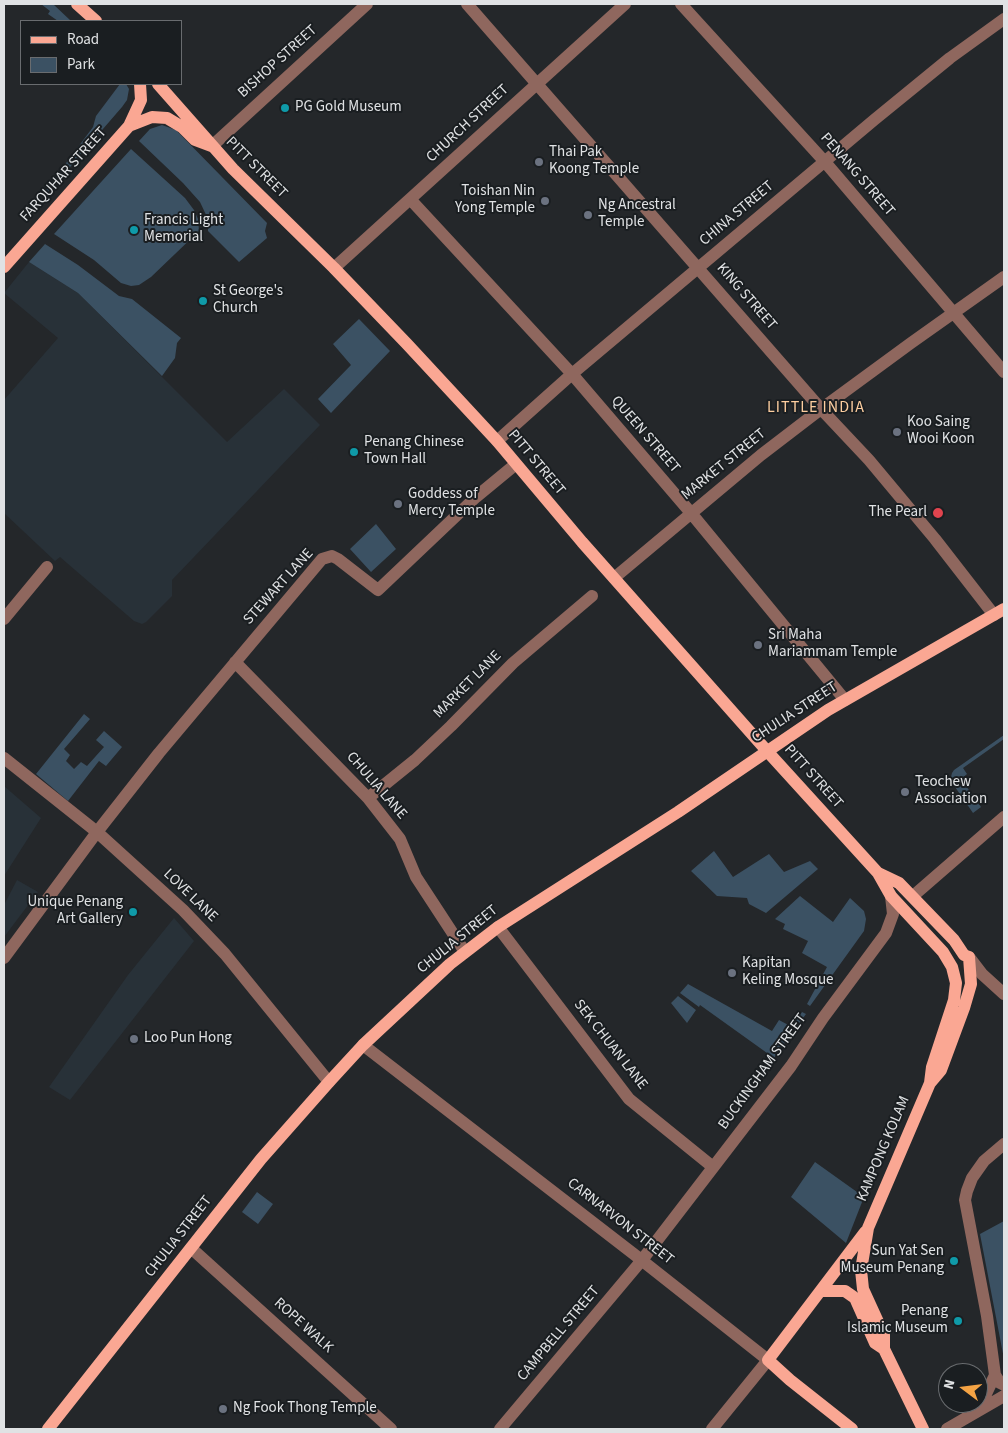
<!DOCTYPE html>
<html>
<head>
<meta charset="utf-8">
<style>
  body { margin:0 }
  #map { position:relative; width:1008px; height:1433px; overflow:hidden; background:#24272a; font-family:"Source Sans 3",sans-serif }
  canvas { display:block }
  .frame { position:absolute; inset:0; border:5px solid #e0e2e4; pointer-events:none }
  .legend { position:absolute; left:20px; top:20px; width:162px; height:65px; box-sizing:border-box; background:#1a1e21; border:1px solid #696c6f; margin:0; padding:6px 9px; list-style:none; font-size:15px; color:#e0e2e4 }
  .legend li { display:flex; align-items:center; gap:10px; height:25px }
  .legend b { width:25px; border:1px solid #696c6f }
  .north { position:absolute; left:938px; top:1363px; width:50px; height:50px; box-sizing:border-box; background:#1a1e21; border:1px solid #696c6f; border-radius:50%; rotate:285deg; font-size:14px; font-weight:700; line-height:20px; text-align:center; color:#e0e2e4 }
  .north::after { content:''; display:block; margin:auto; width:18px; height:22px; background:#f4a344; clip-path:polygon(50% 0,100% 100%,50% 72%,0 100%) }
</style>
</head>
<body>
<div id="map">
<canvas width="1008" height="1433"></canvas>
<div class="frame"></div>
<ul class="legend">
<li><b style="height:6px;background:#faa793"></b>Road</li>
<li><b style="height:14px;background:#3b5163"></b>Park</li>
</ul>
<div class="north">N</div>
</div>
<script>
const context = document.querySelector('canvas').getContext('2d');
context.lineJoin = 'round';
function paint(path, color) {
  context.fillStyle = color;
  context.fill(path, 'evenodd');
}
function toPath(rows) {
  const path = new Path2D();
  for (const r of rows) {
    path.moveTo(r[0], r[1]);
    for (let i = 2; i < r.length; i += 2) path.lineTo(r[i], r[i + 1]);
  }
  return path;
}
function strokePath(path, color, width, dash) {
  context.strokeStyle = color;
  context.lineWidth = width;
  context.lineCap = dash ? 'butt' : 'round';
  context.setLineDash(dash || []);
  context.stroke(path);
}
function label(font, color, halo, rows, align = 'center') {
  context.font = font + ' "Source Sans 3",sans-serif';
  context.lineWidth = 4;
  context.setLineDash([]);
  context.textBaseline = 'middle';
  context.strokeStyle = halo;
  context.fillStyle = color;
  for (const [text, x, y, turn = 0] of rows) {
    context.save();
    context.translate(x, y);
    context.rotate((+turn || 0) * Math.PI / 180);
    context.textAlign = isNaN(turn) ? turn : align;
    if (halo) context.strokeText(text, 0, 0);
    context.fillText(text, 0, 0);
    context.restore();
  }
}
const built = toPath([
  [29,262,78,293,227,442,284,389,320,425,172,580,172,596,146,622,142,624,134,621,60,557,55,561,4,513,4,400,58,338,4,293],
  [4,786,41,818,4,876],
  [17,880,38,892,4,937,4,905],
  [174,918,194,941,70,1100,49,1087,128,975]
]);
const green = toPath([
  [41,4,53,4,71,21,58,21,48,14,50,11],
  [120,84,126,84,129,89,127,100,122,107,45,196,43,194,93,127,96,116],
  [162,125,176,130,267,223,265,231,267,238,239,262,208,231,208,219,200,202,183,183,139,141,150,129],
  [131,149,185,198,194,210,198,219,199,231,151,277,139,285,131,286,121,283,94,260,54,234],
  [45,244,78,265,119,296,132,299,181,338,177,343,175,358,162,376,78,293,29,262],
  [359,319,390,351,331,413,318,399,351,365,333,344],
  [376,524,396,549,371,572,350,549],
  [84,714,90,719,64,749,70,755,66,761,74,769,81,762,87,766,104,747,96,740,104,731,122,747,106,766,99,761,68,801,36,774],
  [1004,735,1004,739,963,768,967,774,961,779,981,807,973,813,953,784,951,777,952,773,954,770],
  [714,851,733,877,769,854,784,872,810,861,818,869,766,913,749,904,747,898,717,896,691,871],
  [800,896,833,922,850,898,864,911,866,919,864,931,810,1006,807,1004,827,967,802,953,808,941,783,929,785,924,775,919],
  [688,984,772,1031,779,1020,792,1027,802,1012,806,1014,774,1058,700,1005,699,1007,680,993],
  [678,996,696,1010,687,1023,671,1003],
  [815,1162,864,1197,846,1243,791,1197],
  [257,1192,273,1204,258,1224,242,1212],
  [1004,1221,1004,1359,980,1234]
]);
const minor = toPath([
  [467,4,821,409,869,460,935,539,994,615],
  [681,4,825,162,1004,372],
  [212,146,367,4],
  [410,199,572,374,691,513,845,700],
  [334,268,625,4],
  [497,441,572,374,874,120,950,58,1004,19],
  [614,578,761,455,821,409,911,343,1004,277],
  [4,619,47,567],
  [235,662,368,798,400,839,416,877,465,952],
  [4,758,97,832,183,910,225,954,329,1082],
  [368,798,415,760,451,726,513,663,592,596],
  [913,896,1004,817],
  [498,927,629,1099,713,1167],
  [969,957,982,974,1004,994],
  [4,958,97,832,159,753,322,559,332,556,338,559,378,590,476,497,516,464],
  [363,1045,635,1255,768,1360,712,1429],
  [1004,1144,984,1161,972,1178,967,1191,965,1200,987,1316,995,1375,1000,1383,1004,1385],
  [191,1248,391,1429],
  [973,1413,986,1394,995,1375],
  [500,1429,642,1260,791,1066,823,1018,886,933,893,914,891,896],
  [947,1429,1004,1396]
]);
const major = toPath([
  [77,4,96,21],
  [158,84,233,169,334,268,407,344,497,441,582,542,767,751,878,873,891,896,943,952,952,967,956,983,954,1000,932,1067,930,1083],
  [129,126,152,117,167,118,182,127,195,140,211,146],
  [4,267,129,126,141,100,140,84],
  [878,873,899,883,954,940,964,955,969,957,971,984,964,1008,941,1070,930,1083,868,1228,861,1270,863,1289,884,1335,884,1349,923,1429],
  [822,1291,845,1291,855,1298,875,1343,884,1349],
  [48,1429,261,1159,329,1082,363,1045,450,964,498,927,678,812,828,710,1004,609],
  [852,1429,790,1380,768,1360,865,1232]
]);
const markers = [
  [285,108,5,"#0f9aa8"],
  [539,162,5,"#6b7280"],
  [545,201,5,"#6b7280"],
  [588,215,5,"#6b7280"],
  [134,230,5,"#0f9aa8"],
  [203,301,5,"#0f9aa8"],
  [897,432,5,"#6b7280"],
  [354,452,5,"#0f9aa8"],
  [398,504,5,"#6b7280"],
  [938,513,6,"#e0444e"],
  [758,645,5,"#6b7280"],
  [905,792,5,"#6b7280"],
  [133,912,5,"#0f9aa8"],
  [732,973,5,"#6b7280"],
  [134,1039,5,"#6b7280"],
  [954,1261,5,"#0f9aa8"],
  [958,1321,5,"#0f9aa8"],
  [223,1409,5,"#6b7280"]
];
const streetNames = [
  ["BISHOP STREET",278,62,-42],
  ["CHURCH STREET",468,124,-43],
  ["PITT STREET",256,168,45],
  ["FARQUHAR STREET",64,175,-48],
  ["PENANG STREET",857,175,49],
  ["CHINA STREET",737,214,-40],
  ["KING STREET",746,297,49],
  ["QUEEN STREET",645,435,49],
  ["PITT STREET",536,463,50],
  ["MARKET STREET",724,465,-39],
  ["STEWART LANE",279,587,-48],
  ["MARKET LANE",468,685,-45],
  ["CHULIA STREET",795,713,-33],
  ["PITT STREET",813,777,48],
  ["CHULIA LANE",376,786,49],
  ["LOVE LANE",190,896,44],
  ["CHULIA STREET",458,940,-39],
  ["SEK CHUAN LANE",610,1045,52],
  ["BUCKINGHAM STREET",763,1072,-54],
  ["KAMPONG KOLAM",884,1149,-67],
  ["CARNARVON STREET",620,1222,38],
  ["CHULIA STREET",179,1237,-52],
  ["ROPE WALK",303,1326,42],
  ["CAMPBELL STREET",559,1334,-50]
];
const poiNames = [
  ["PG Gold Museum",295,108],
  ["Thai Pak",549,153],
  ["Koong Temple",549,170],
  ["Toishan Nin",535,192,"right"],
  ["Yong Temple",535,209,"right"],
  ["Ng Ancestral",598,206],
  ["Temple",598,223],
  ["Francis Light",144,221],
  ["Memorial",144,238],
  ["St George's",213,292],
  ["Church",213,309],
  ["Koo Saing",907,423],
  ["Wooi Koon",907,440],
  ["Penang Chinese",364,443],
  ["Town Hall",364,460],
  ["Goddess of",408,495],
  ["Mercy Temple",408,512],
  ["The Pearl",927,513,"right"],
  ["Sri Maha",768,636],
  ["Mariammam Temple",768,653],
  ["Teochew",915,783],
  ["Association",915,800],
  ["Unique Penang",123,903,"right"],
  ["Art Gallery",123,920,"right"],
  ["Kapitan",742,964],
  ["Keling Mosque",742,981],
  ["Loo Pun Hong",144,1039],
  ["Sun Yat Sen",944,1252,"right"],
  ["Museum Penang",944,1269,"right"],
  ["Penang",948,1312,"right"],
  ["Islamic Museum",948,1329,"right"],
  ["Ng Fook Thong Temple",233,1409]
];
const neighbourhoodNames = [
  ["LITTLE INDIA",816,408]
];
paint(built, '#283138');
paint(green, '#3b5163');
strokePath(minor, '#8f675e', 12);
strokePath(major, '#faa793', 12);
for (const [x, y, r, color] of markers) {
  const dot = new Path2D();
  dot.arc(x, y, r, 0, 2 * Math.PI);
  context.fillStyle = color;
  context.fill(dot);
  strokePath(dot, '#1a1e21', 2);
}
label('15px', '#e0e2e4', '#1a1e21', streetNames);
label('15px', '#e0e2e4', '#1a1e21', poiNames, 'left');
context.letterSpacing = '1px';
label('16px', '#fdcea0', '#1a1e21', neighbourhoodNames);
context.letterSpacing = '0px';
</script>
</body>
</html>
